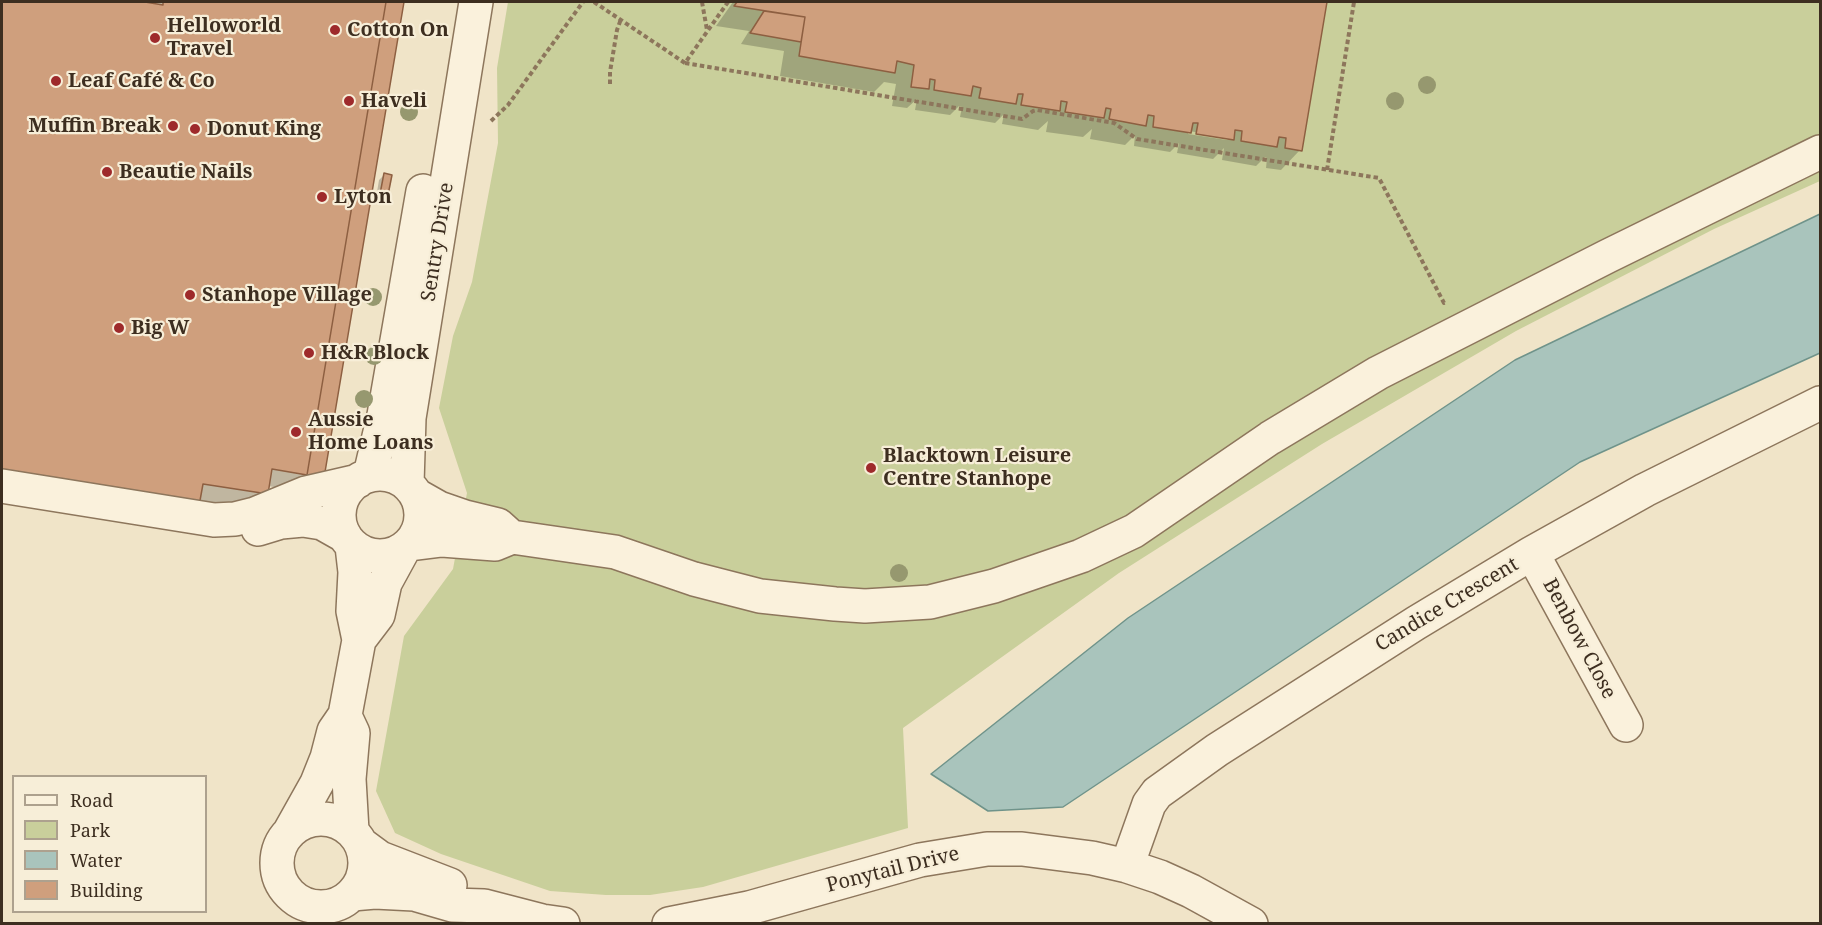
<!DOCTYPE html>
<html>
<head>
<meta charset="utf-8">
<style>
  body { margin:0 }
  #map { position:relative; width:1822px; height:925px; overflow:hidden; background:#f0e4c8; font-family:"Noto Serif",serif }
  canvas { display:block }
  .frame { position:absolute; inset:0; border:3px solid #3d2e20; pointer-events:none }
  .legend { position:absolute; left:12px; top:775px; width:195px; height:138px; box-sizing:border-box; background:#f7eed8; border:2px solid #ada18e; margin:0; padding:8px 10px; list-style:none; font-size:18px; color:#3d2e20 }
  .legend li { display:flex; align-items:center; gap:12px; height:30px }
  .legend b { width:30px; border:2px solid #ada18e }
</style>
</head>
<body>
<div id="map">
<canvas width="1822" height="925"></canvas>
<div class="frame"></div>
<ul class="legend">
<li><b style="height:8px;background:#faf1dc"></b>Road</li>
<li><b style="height:16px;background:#c9cf9b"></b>Park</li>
<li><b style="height:16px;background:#a9c4bc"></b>Water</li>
<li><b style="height:16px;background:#cf9f7d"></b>Building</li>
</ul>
</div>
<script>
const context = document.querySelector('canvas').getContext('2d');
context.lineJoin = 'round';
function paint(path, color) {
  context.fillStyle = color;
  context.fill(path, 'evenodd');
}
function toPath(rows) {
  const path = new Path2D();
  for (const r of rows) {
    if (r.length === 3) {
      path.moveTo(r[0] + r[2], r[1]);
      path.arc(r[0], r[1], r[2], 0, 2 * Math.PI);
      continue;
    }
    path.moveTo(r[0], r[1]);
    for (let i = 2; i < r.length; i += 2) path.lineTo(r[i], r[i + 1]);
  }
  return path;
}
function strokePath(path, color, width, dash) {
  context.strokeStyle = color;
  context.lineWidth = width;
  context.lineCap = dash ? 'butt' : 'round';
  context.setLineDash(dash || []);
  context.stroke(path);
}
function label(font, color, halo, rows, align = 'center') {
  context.font = font + ' "Noto Serif",serif';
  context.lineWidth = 4.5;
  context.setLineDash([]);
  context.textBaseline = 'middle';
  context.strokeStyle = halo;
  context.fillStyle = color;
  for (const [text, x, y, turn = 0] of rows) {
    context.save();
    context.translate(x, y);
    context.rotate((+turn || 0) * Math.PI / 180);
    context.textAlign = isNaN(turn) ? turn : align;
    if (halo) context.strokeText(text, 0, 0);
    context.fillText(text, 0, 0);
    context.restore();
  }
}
const green = toPath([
  [508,2,1820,2,1820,181,1714,229,1516,331,1322,444,1119,573,903,728,908,828,703,887,650,895,606,895,550,891,441,854,395,833,376,791,404,636,453,569,467,493,439,408,453,336,472,282,498,143,497,68]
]);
const water = toPath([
  [1820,214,1820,353,1580,462,1063,807,988,811,931,774,1128,618,1515,360,1820,214]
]);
const shadow = toPath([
  [2,2,402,2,323,477,290,490,268,486,266,493,251,509,198,500,2,491],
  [733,2,1325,2,1300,150,1281,170,1266,168,1267,158,1265,157,1256,166,1222,160,1224,148,1213,159,1177,153,1179,143,1170,152,1134,146,1135,135,1125,145,1090,139,1092,129,1083,137,1046,132,1048,121,1038,130,1002,124,1004,114,995,123,960,117,962,107,959,106,950,115,915,110,917,99,907,108,892,106,896,84,884,82,874,92,780,76,784,51,741,44,749,31,716,26],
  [1189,131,1230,138,1227,140,1188,134],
  [384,175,387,194,382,199,376,198,379,180]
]);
const building = toPath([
  [2,2,145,2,163,5,163,2,386,2,307,475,272,469,268,494,203,484,199,506,2,474,2,2],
  [386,2,404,2,324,478,307,475,386,2],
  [737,2,1327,2,1302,151,1285,148,1286,138,1279,137,1277,147,1241,141,1242,131,1235,130,1234,140,1196,134,1198,123,1193,123,1191,133,1153,127,1154,116,1148,115,1146,126,1109,119,1111,109,1106,108,1104,118,1065,112,1067,102,1061,101,1060,111,1021,105,1023,94,1018,94,1016,104,979,98,981,88,973,86,971,96,934,90,935,80,930,79,929,89,911,87,914,65,897,61,895,73,799,56,805,17,734,6,737,2],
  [764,11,805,17,801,42,750,33,764,11],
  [384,173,392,175,388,195,380,194,384,173]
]);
const path = toPath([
  [594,2,685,63,728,2],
  [702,2,707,30],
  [685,63,1022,119,1033,111,1037,110,1114,123,1137,139,1379,178,1444,303,1446,302],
  [610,84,610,72,617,30,621,19],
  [491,121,508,105,583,2],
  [1327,170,1354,2]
]);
const minor = toPath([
  [380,515,41],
  [370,475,384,415,423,191],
  [407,484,409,418,476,2],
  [2,486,214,520,235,519,255,514,306,493,358,481],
  [416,495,439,508,465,517,498,525,508,534],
  [258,529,281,522,303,520,322,523,345,536],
  [410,544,442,540,495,544,512,537,615,552,694,579,760,596,835,604,865,606,930,602,994,586,1081,556,1134,531,1270,438,1378,373,1608,256,1820,152],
  [1532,553,1626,725],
  [359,640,378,615,385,583,403,550],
  [346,718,353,733,349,779,352,831],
  [321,863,44],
  [289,833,317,783,327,758,334,731,345,715,359,640,353,611,355,572,352,546],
  [361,844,380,858,450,885],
  [1127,866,1149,804,1157,793,1217,750,1416,623,1532,553,1645,490,1820,403],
  [352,894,375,892,414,894,452,905,484,906,542,921,563,924],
  [669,924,749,908,920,860,987,849,1022,849,1092,858,1127,866,1160,877,1191,891,1251,924]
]);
const trees = [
  [1427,85],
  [1395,101],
  [409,112],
  [373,297],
  [374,356],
  [364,399],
  [899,573]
];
const markers = [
  [335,30,6,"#9e2a2b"],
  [155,38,6,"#9e2a2b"],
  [56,81,6,"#9e2a2b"],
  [349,101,6,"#9e2a2b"],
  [173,126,6,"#9e2a2b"],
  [195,129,6,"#9e2a2b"],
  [107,172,6,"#9e2a2b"],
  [322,197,6,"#9e2a2b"],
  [190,295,6,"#9e2a2b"],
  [119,328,6,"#9e2a2b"],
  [309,353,6,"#9e2a2b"],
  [296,432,6,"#9e2a2b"],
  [871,468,6,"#9e2a2b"]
];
const poiNames = [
  ["Helloworld",167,26],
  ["Travel",167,49],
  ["Cotton On",347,30],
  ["Leaf Café & Co",68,81],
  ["Haveli",361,101],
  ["Muffin Break",161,126,"right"],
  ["Donut King",207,129],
  ["Beautie Nails",119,172],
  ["Lyton",334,197],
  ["Stanhope Village",202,295],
  ["Big W",131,328],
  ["H&R Block",321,353],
  ["Aussie",308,420],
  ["Home Loans",308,443],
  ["Blacktown Leisure",883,456],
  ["Centre Stanhope",883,479]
];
const streetNames = [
  ["Sentry Drive",438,242,-81],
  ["Candice Crescent",1447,605,-31],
  ["Benbow Close",1579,639,62],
  ["Ponytail Drive",893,870,-14]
];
paint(green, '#c9cf9b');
paint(water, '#a9c4bc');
strokePath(water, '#6f938a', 1.5);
paint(shadow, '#0003');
paint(building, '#cf9f7d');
strokePath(building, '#8d5f41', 1.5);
strokePath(minor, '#8d765c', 36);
strokePath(path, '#8d765c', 4, [4.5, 3]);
strokePath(minor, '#faf1dc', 33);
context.fillStyle = '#96986f';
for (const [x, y] of trees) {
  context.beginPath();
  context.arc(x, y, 9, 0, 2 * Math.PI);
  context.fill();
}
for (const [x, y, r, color] of markers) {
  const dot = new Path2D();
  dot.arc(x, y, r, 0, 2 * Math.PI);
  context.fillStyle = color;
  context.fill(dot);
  strokePath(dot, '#f7eed8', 2);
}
label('bold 20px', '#3d2e20', '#f7eed8', poiNames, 'left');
label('20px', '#3d2e20', '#f7eed8', streetNames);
</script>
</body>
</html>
